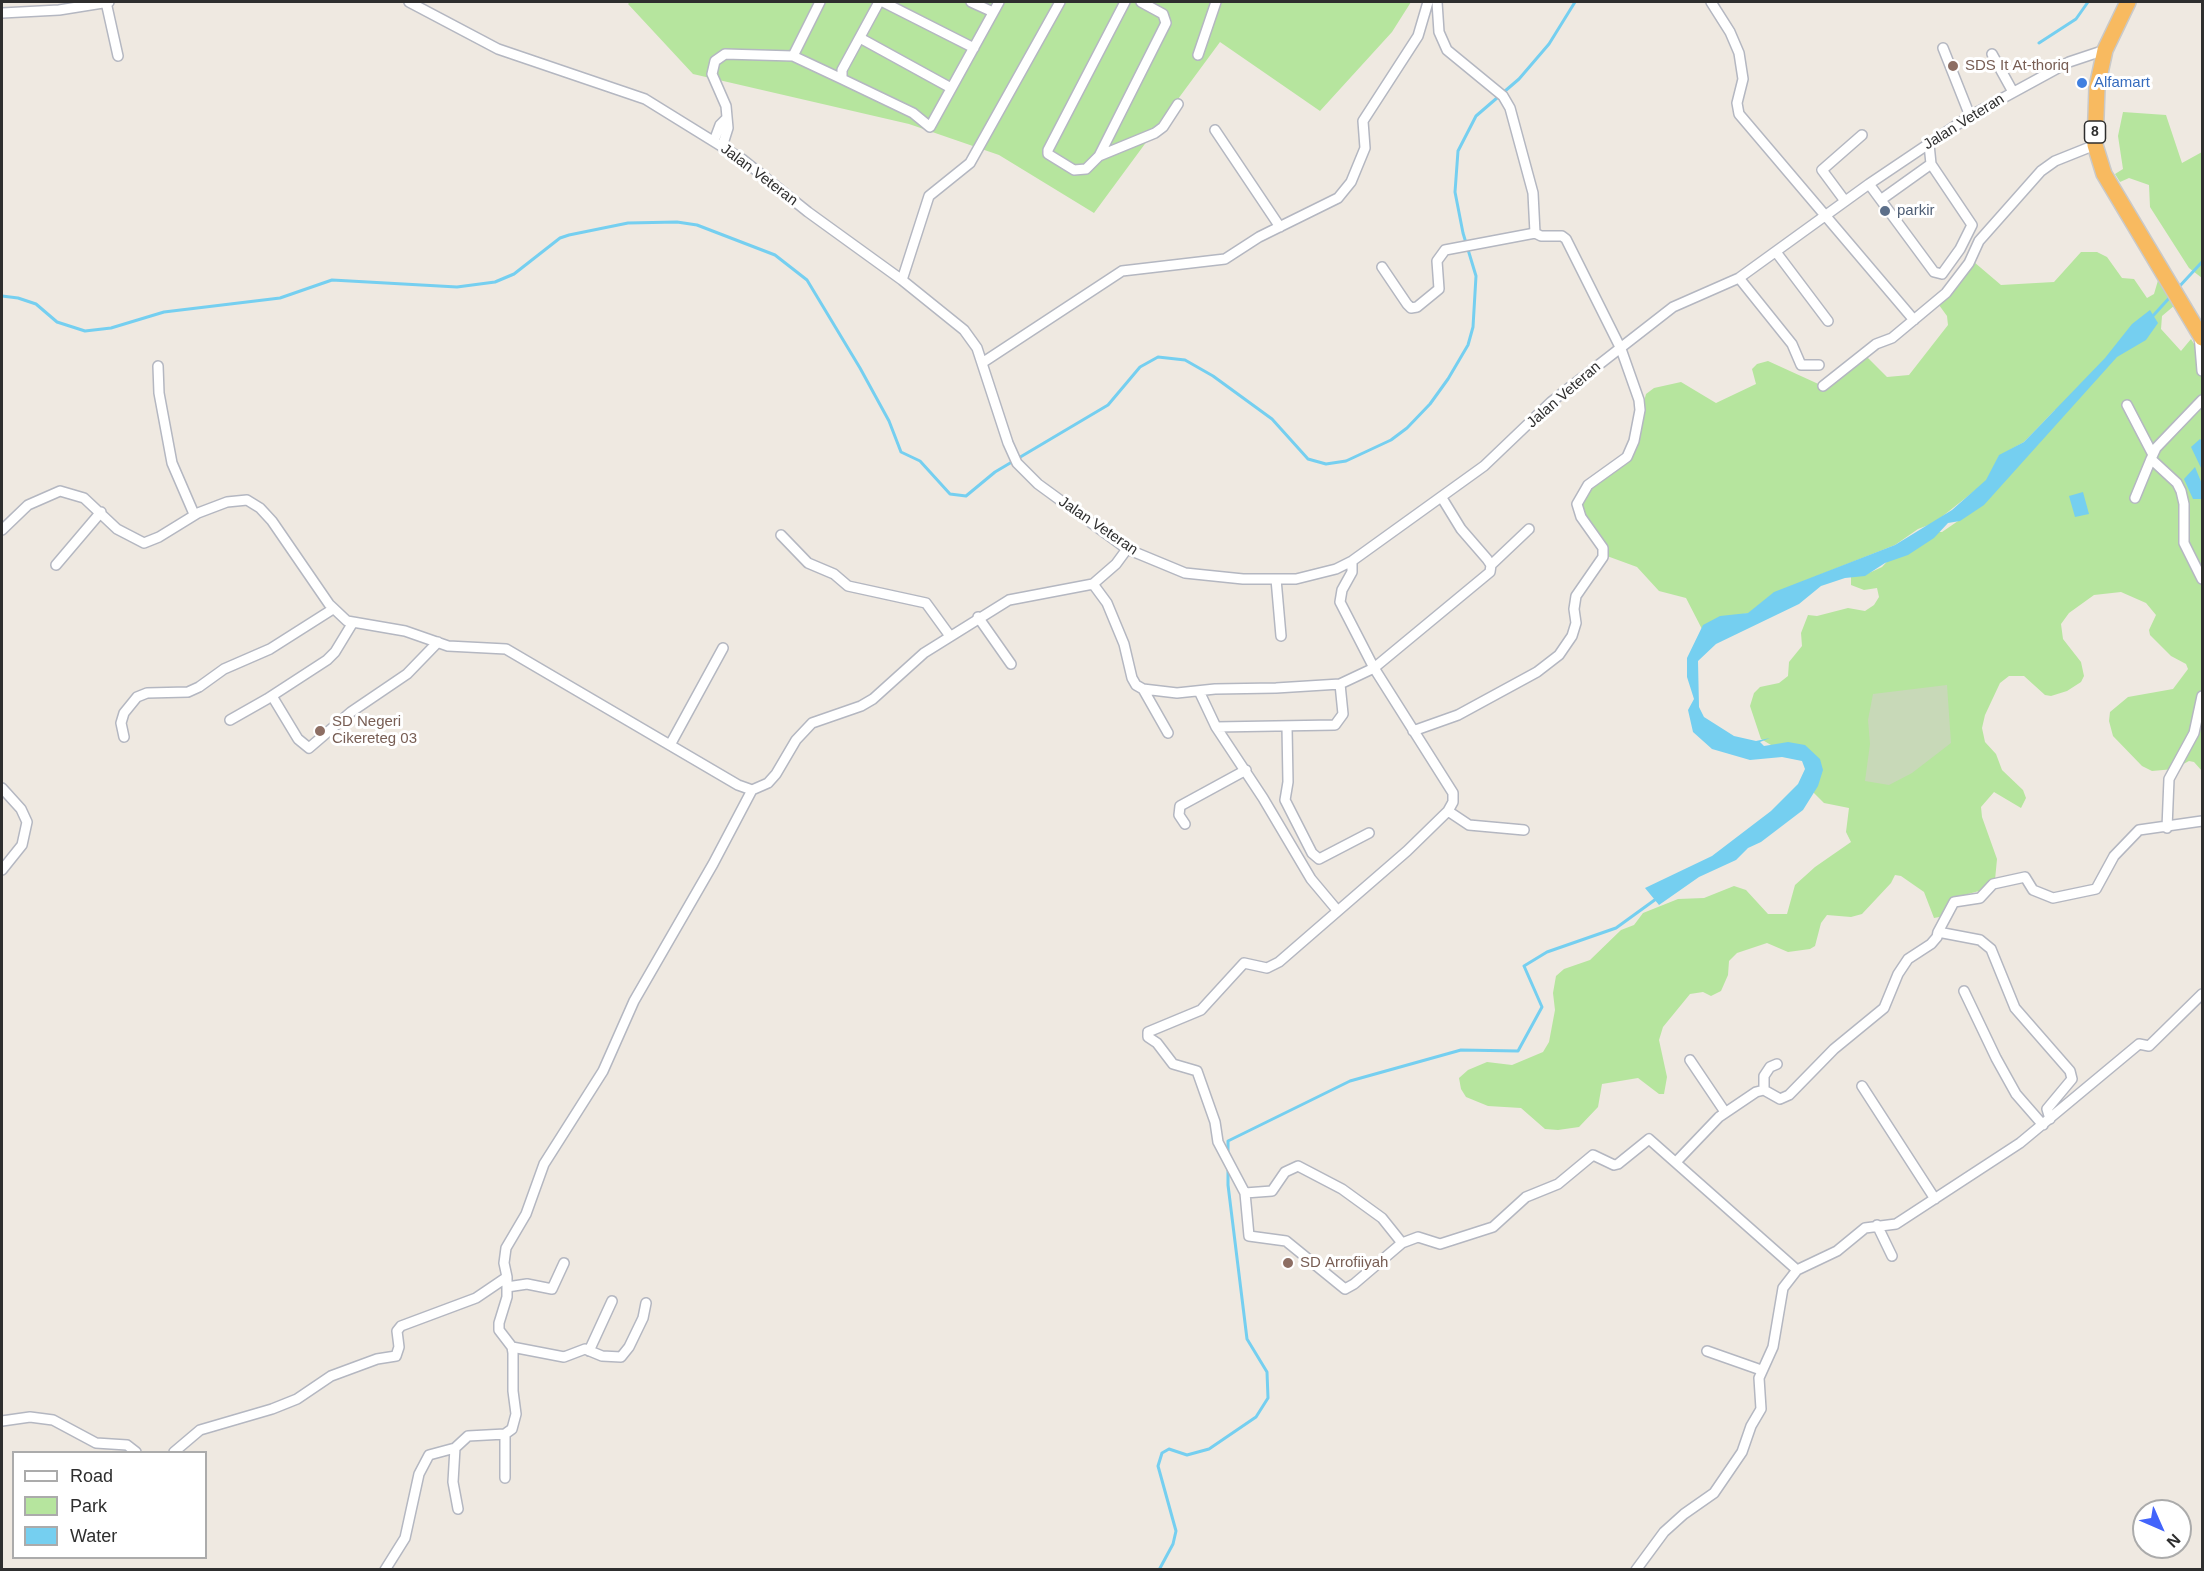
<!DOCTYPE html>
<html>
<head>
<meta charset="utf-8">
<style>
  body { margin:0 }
  #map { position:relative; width:2204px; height:1571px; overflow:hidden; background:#efe9e1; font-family:Helvetica,sans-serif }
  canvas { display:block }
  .frame { position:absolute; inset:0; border:3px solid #2e2e2e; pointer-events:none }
  .legend { position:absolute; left:12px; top:1451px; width:195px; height:108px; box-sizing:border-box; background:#fff; border:2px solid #ababab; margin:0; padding:8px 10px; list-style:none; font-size:18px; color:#2e2e2e }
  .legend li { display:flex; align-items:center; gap:12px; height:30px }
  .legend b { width:30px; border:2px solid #ababab }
  .north { position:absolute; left:2132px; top:1499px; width:60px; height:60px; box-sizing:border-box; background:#fff; border:2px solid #ababab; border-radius:50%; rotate:135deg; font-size:16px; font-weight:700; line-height:24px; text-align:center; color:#2e2e2e }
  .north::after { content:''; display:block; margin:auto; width:21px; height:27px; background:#4264fb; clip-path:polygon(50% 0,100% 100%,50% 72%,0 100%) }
</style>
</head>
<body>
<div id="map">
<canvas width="2204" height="1571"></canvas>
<div class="frame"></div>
<ul class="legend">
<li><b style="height:8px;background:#fff"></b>Road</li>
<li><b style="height:16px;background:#b6e59e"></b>Park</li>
<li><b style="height:16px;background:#75cff0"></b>Water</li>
</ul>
<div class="north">N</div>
</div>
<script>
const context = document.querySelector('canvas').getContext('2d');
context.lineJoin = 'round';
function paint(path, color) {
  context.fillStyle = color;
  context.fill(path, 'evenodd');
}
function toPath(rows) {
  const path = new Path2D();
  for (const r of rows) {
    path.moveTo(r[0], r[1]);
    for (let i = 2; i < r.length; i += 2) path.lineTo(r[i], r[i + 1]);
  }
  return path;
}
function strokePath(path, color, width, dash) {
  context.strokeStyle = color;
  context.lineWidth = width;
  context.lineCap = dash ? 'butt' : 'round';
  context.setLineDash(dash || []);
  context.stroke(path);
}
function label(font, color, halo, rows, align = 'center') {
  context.font = font + ' Helvetica,sans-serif';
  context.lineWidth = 6;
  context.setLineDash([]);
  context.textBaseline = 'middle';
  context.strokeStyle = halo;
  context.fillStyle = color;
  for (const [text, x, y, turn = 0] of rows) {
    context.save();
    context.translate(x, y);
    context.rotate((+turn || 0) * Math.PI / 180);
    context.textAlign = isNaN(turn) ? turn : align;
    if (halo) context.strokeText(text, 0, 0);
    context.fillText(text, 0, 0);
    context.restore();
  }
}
const green = toPath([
  [630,2,1411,2,1392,32,1320,111,1220,42,1094,213,999,155,909,124,693,74,628,4],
  [2123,112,2166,115,2182,163,2202,152,2202,278,2189,268,2150,207,2149,185,2129,178,2120,182,2115,174,2123,169,2118,136],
  [2081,252,2097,252,2107,257,2122,278,2134,279,2147,298,2154,294,2159,277,2166,271,2174,279,2181,300,2162,316,2161,329,2181,351,2191,339,2202,357,2202,771,2194,762,2189,761,2174,769,2152,771,2142,766,2113,736,2109,721,2110,712,2128,697,2173,689,2188,669,2186,664,2171,656,2150,635,2149,630,2156,615,2146,603,2121,592,2094,595,2069,613,2061,624,2063,639,2081,662,2084,676,2081,682,2067,691,2051,696,2045,695,2024,676,2009,676,2000,683,1985,715,1982,728,1985,742,1996,754,2002,770,2023,790,2026,798,2021,808,1994,792,1981,807,1982,817,1997,859,1995,880,1990,888,1968,894,1950,915,1934,918,1924,892,1901,876,1895,875,1891,883,1862,914,1851,917,1827,915,1821,923,1815,946,1810,949,1788,952,1767,943,1737,953,1729,961,1728,975,1721,991,1711,996,1703,992,1690,994,1663,1027,1659,1040,1667,1077,1664,1094,1659,1094,1638,1078,1602,1084,1598,1107,1579,1127,1558,1130,1545,1129,1521,1108,1488,1106,1466,1097,1461,1089,1459,1078,1468,1070,1487,1062,1512,1065,1543,1052,1549,1042,1555,1010,1553,993,1556,976,1564,969,1590,960,1621,930,1634,925,1643,913,1678,899,1704,898,1734,886,1746,890,1768,914,1787,914,1795,885,1815,867,1851,842,1846,832,1849,808,1824,803,1813,792,1816,759,1806,749,1792,744,1776,748,1761,739,1750,706,1754,693,1760,687,1779,683,1788,676,1789,662,1802,646,1801,633,1808,615,1817,616,1848,608,1865,611,1874,605,1879,597,1877,588,1864,590,1851,585,1851,576,1869,573,1882,567,1895,553,1909,551,1915,545,1923,543,1936,532,1942,532,1974,510,1978,502,1983,502,2006,473,2040,442,2042,431,2058,414,2065,412,2055,410,2024,442,1999,456,1987,481,1934,523,1918,529,1895,545,1774,593,1749,613,1719,618,1703,631,1686,598,1659,591,1637,567,1607,556,1606,547,1580,519,1579,505,1582,495,1598,478,1628,459,1646,394,1654,388,1681,382,1716,403,1756,384,1752,369,1757,364,1768,361,1825,387,1865,355,1887,377,1909,375,1948,325,1947,316,1939,305,1939,296,1974,262,2001,285,2036,283,2054,282]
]);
const cemetery = toPath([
  [1947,685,1951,743,1912,773,1889,785,1865,781,1870,744,1868,720,1873,694]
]);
const water = toPath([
  [2150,310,2158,323,2146,340,2117,357,1984,505,1960,521,1948,523,1934,538,1908,555,1885,563,1865,576,1845,578,1821,586,1799,604,1716,644,1698,661,1699,707,1704,717,1734,736,1756,741,1770,738,1760,742,1764,746,1788,742,1805,745,1820,759,1823,770,1818,786,1803,810,1761,842,1748,848,1736,860,1699,877,1659,905,1645,888,1712,856,1771,811,1798,784,1805,769,1802,761,1782,757,1750,760,1712,749,1693,732,1688,710,1694,699,1687,677,1687,658,1703,625,1720,616,1748,613,1774,592,1895,545,1952,510,1986,480,1999,455,2024,442,2105,358,2132,324],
  [2200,439,2202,441,2202,470,2191,447],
  [2195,467,2202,484,2202,499,2193,499,2184,479],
  [2083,492,2089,514,2075,517,2069,496]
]);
const stream = toPath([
  [2039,43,2076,19,2088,2],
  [2177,289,2202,262],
  [2,296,18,298,36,304,57,322,85,331,111,328,164,312,280,298,332,280,457,287,495,282,514,274,560,238,569,235,628,223,677,222,697,225,775,255,807,280,860,368,889,421,901,452,920,461,950,494,966,496,995,472,1108,405,1140,367,1158,357,1185,360,1213,376,1272,419,1308,459,1326,464,1346,461,1391,440,1407,428,1430,404,1448,379,1468,345,1473,327,1476,276,1463,233,1455,192,1458,151,1476,116,1519,79,1549,44,1575,2],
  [2151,318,2171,296],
  [1228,1155,1228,1141,1350,1081,1461,1050,1518,1051,1542,1007,1524,966,1547,952,1616,928,1656,899],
  [1159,1570,1173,1544,1176,1531,1158,1466,1162,1453,1169,1449,1187,1455,1209,1449,1256,1417,1268,1398,1267,1372,1247,1339,1228,1185,1228,1167]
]);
const minor = toPath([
  [106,2,118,56],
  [409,2,498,49,645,99,742,159,808,212,902,280,964,330,977,348,1008,443,1017,463,1038,484,1127,549,1185,573,1243,579,1296,579,1336,569,1352,561,1484,466,1551,402,1673,307,1739,278,1869,184,1970,116,2069,62,2105,50],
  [879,2,842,70,842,79,913,113,930,127,999,2],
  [883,2,974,48],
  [971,2,993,12],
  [1125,2,1048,150,1048,154,1074,170,1086,169,1099,156,1155,133,1163,127,1178,104],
  [1711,2,1730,32,1739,53,1743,79,1737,103,1739,114,1914,320],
  [2,13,59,10,109,2],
  [860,38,951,88],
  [1943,48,1970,116],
  [1992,54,2013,92],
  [1198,55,1216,2],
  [793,56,820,2],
  [1215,130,1280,227],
  [714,141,720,125,726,119],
  [722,147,728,128,726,106,712,74,715,61,725,54,793,56,842,79],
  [1099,156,1166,23,1163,14,1141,2],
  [1869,184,1934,272,1942,274,1960,249,1972,225,1931,164,1929,144],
  [1882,199,1931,164],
  [1845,201,1822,170,1862,135],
  [1776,252,1828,321],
  [1382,267,1407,304,1411,308,1417,307,1439,289,1437,261,1445,250,1535,233],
  [1739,278,1792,344,1801,365,1819,365],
  [902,280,929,196,970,163,1060,2],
  [2199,334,2202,371],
  [982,363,1122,271,1225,259,1259,237,1338,198,1351,182,1365,148,1363,121,1418,36,1428,2],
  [158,366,159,393,172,463,194,514],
  [1823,386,1876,344,1892,338,1946,293,1969,263,1979,241,2041,171,2055,161,2095,145],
  [2202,400,2156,448,2151,459,2177,483,2181,491,2184,504,2184,543,2202,579],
  [2127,405,2152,453],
  [2135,498,2151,459],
  [2,530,28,505,60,491,84,498,117,529,144,543,159,537,198,513,227,502,247,500,260,508,272,521,329,604,347,621,405,631,448,646,506,649,738,785,752,790,768,783,776,774,796,740,812,723,861,706,873,699,924,653,1009,600,1093,584,1116,564,1127,549],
  [781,535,808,563,834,574,848,586,926,603,950,636],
  [1352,561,1352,572,1342,590,1340,602,1374,668,1453,793,1453,802,1448,811,1407,851,1279,962,1267,968,1244,963,1201,1010,1148,1032,1148,1037,1157,1043,1173,1064,1197,1071,1215,1122,1218,1142,1245,1193,1249,1236,1286,1241,1345,1289,1354,1284,1402,1243,1418,1237,1440,1244,1493,1227,1526,1197,1558,1184,1593,1155,1614,1165,1618,1164,1649,1139,1797,1270],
  [56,565,101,512],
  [1491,565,1529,529],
  [1276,579,1281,636],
  [1093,584,1107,603,1124,644,1132,678,1136,685,1143,689,1177,693,1215,689,1276,688,1340,684,1374,668,1490,572,1491,565,1487,559,1461,529,1442,498],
  [978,617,1011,664],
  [1143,689,1168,733],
  [1199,691,1216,727,1263,798,1311,879,1337,910],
  [272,696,298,739,309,748,351,712,407,674,438,642],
  [230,720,267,699,327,660,335,652,352,624],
  [1216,727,1335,725,1343,714,1340,684],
  [1287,727,1288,782,1285,800,1312,853,1319,859,1369,833],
  [1413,731,1458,715,1537,672,1559,655,1572,636,1576,623,1574,609,1576,596,1603,557,1603,548,1581,517,1577,504,1588,485,1627,457,1634,441,1640,410,1639,400,1621,349,1566,239,1562,236,1541,236,1535,233,1533,193,1510,108,1503,96,1447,50,1439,32,1437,2],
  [124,737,121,723,124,713,137,697,147,693,188,692,199,687,224,669,270,649,333,609],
  [670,745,723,648],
  [2,788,21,809,27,822,22,845,2,870],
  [1448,811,1469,825,1524,830],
  [1185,824,1179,815,1180,806,1246,770],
  [2167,828,2169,779,2194,733,2202,696],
  [1938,932,1954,902,1980,898,1993,884,2025,877,2033,890,2053,898,2096,889,2114,856,2139,830,2202,821],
  [1964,991,1996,1058,2016,1094,2043,1125],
  [1690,1060,1725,1112],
  [1862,1086,1935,1199],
  [1764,1090,1764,1076,1770,1067,1777,1064],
  [1676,1162,1719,1117,1756,1092,1764,1090,1780,1099,1789,1095,1834,1049,1884,1008,1898,974,1908,959,1931,944,1937,937,1938,932,1980,940,1991,949,2015,1008,2070,1071,2072,1079,2047,1109,2050,1119],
  [1245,1193,1272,1191,1285,1172,1298,1166,1342,1189,1382,1218,1402,1243],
  [1877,1225,1892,1256],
  [507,1287,527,1284,552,1289,564,1263],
  [512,1347,564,1357,585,1349,602,1356,621,1357,629,1347,643,1318,646,1303],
  [589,1351,612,1301],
  [1707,1351,1761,1370],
  [2,1421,30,1417,53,1420,96,1443,127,1445,136,1452],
  [505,1434,505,1478],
  [455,1448,453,1482,458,1509],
  [174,1452,200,1430,272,1409,297,1399,331,1376,377,1359,396,1356,399,1347,397,1331,401,1326,476,1298,507,1277],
  [385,1570,405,1538,419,1474,429,1455,455,1448,468,1436,505,1434,512,1429,516,1414,513,1391,513,1353,512,1347,499,1330,499,1323,507,1297,507,1277,504,1263,506,1248,526,1214,544,1164,603,1071,634,1001,713,864,752,790],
  [1636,1570,1664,1532,1684,1514,1714,1493,1742,1452,1751,1426,1761,1409,1759,1378,1773,1347,1783,1288,1797,1270,1837,1251,1865,1228,1896,1224,2020,1143,2139,1044,2149,1046,2202,994]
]);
const trunk = toPath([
  [2128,2,2105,50,2097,87,2095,145,2104,174,2202,338]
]);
const markers = [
  [1953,66,6,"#8d6e63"],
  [2082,83,6,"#3f7fe0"],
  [1885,211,6,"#5c6f8a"],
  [320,731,6,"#8d6e63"],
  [1288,1263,6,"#8d6e63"]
];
const shields = [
  [2095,132,21]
];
const shieldNames = [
  ["8",2095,132]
];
const educationNames = [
  ["SDS It At-thoriq",1965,66],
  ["SD Negeri",332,722],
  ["Cikereteg 03",332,739],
  ["SD Arrofiiyah",1300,1263]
];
const shopNames = [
  ["Alfamart",2094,83]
];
const streetNames = [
  ["Jalan Veteran",1964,122,-32],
  ["Jalan Veteran",759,175,37],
  ["Jalan Veteran",1564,395,-41],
  ["Jalan Veteran",1098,526,34]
];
const serviceNames = [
  ["parkir",1897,211]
];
paint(green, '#b6e59e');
paint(cemetery, '#c8d9b8');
paint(water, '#75cff0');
strokePath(stream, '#75cff0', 3);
strokePath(minor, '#b4b7c1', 12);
strokePath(trunk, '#c9c9c9', 18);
strokePath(minor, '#fff', 9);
strokePath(trunk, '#f8ba60', 15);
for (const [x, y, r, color] of markers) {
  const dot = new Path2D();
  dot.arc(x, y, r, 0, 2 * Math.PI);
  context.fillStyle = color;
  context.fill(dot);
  strokePath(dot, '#fff', 2);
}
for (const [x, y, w] of shields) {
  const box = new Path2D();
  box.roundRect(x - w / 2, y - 11, w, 22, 4.5);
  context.fillStyle = '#fff';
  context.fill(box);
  strokePath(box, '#2e2e2e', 1.5);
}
label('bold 14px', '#2e2e2e', null, shieldNames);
label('15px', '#785e54', '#fff', educationNames, 'left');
label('15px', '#366cbe', '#fff', shopNames, 'left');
label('15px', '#2e2e2e', '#fff', streetNames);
label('15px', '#4e5e75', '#fff', serviceNames, 'left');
</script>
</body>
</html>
